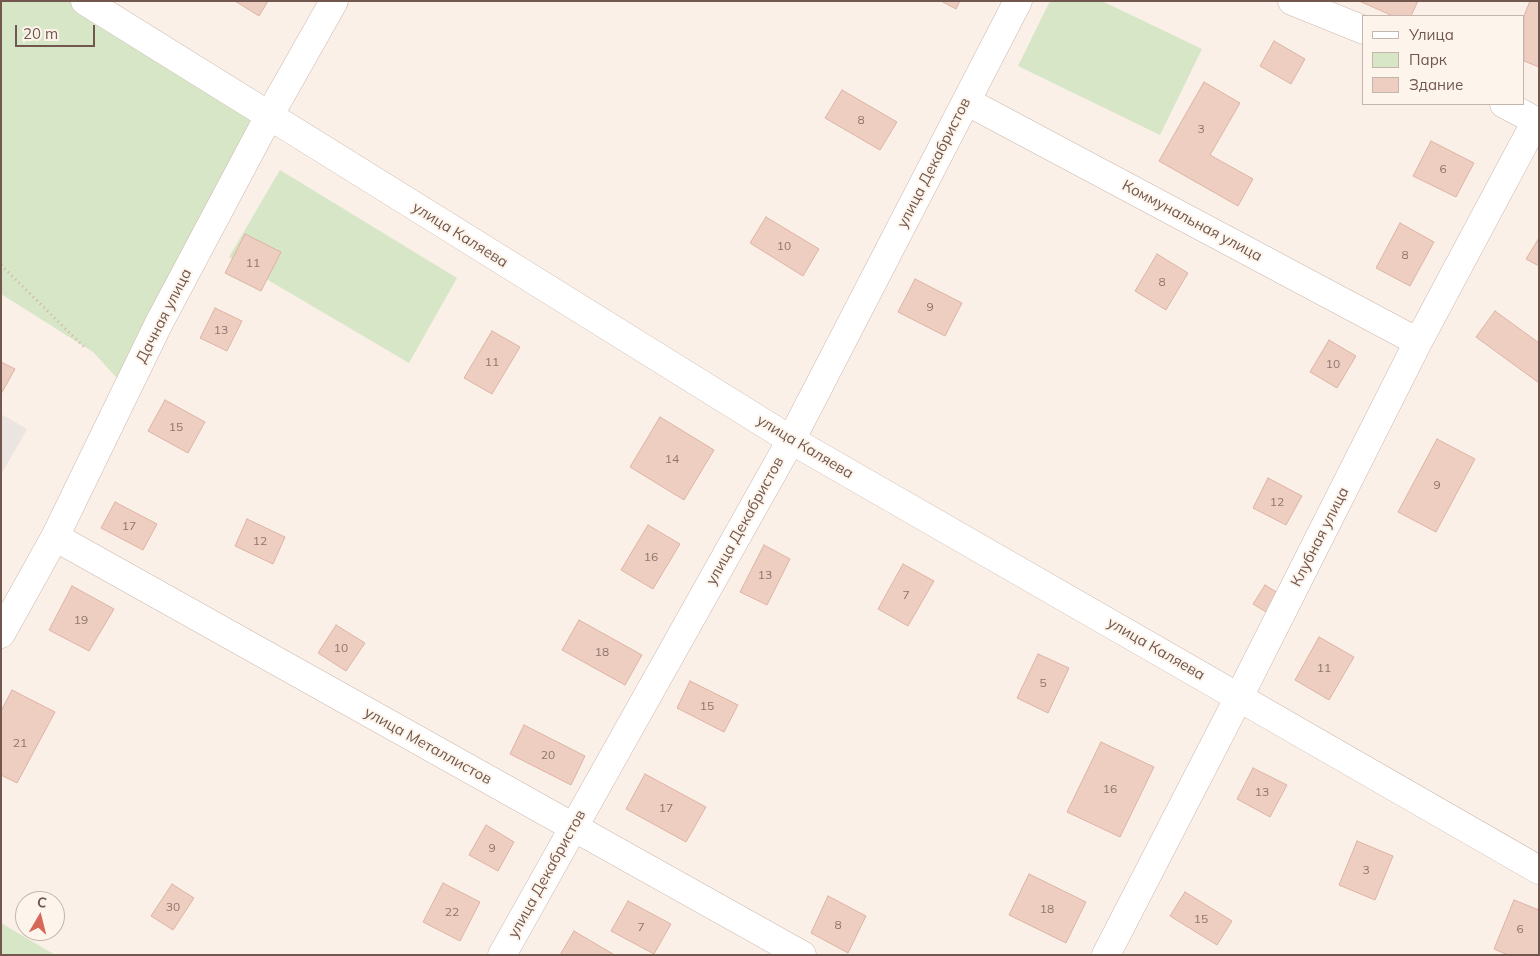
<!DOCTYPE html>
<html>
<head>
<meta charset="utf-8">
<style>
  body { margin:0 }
  #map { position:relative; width:1540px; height:956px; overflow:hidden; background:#faf0e7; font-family:Mulish,sans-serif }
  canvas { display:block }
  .frame { position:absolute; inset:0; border:2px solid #71574e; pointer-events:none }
  .legend { position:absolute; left:1362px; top:15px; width:162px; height:90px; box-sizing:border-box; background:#fdf5ec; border:1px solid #c5b6ad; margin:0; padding:6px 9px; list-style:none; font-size:15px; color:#71574e }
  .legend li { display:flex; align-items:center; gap:10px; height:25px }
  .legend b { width:25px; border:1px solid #c5b6ad }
  .north { position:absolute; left:15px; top:891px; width:50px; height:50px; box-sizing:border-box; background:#fdf5ec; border:1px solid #c5b6ad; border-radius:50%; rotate:8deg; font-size:14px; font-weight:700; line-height:20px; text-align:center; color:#71574e }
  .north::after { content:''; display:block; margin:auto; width:18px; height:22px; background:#d76758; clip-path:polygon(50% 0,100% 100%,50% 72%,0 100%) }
  .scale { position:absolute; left:15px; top:25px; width:80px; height:22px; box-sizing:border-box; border:2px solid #71574e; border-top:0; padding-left:6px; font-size:15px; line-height:18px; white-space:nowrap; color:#71574e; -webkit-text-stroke:4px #fdf5ec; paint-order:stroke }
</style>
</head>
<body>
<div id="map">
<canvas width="1540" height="956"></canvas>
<div class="frame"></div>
<ul class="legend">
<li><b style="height:6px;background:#fff"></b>Улица</li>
<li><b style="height:14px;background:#d7e6c6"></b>Парк</li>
<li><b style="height:14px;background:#edcec1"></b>Здание</li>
</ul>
<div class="north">С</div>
<div class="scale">20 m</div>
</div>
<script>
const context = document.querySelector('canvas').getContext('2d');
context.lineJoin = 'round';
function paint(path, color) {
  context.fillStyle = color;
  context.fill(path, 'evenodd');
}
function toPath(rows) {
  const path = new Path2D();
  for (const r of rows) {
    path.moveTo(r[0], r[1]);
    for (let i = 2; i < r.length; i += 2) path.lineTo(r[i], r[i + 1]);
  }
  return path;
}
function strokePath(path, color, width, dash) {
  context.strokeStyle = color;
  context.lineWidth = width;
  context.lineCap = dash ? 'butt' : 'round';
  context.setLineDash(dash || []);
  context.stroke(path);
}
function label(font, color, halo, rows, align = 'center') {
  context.font = font + ' Mulish,sans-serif';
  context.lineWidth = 4;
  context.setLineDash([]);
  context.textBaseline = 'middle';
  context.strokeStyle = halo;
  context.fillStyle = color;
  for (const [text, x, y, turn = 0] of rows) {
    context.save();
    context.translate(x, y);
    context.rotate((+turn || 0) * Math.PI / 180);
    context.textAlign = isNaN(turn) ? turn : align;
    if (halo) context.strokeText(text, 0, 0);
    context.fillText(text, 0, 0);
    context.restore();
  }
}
const industrial = toPath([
  [1,414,27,429,1,475]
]);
const green = toPath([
  [1,1,85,1,269,116,127,389,93,352,1,294],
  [1050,1,1102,1,1202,49,1160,135,1018,66],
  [280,170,457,278,409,363,229,257],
  [1,923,55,955,1,955]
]);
const building = toPath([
  [235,1,268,1,259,16,235,1],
  [941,1,960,1,956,9,941,1],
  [1359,1,1418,1,1411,16,1393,16,1359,1],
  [1530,1,1539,1,1539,67,1524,61,1524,16,1530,1],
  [1274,41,1305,59,1291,84,1260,66,1274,41],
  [1204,82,1240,103,1210,155,1253,179,1238,206,1159,161,1204,82],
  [842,90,897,122,880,150,825,118,842,90],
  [1431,141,1474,163,1456,197,1413,176,1431,141],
  [766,217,819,249,803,276,750,243,766,217],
  [1400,223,1434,242,1410,286,1376,268,1400,223],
  [245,234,281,252,261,291,225,273,245,234],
  [1539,238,1539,266,1526,259,1539,238],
  [1157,254,1188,273,1166,310,1135,291,1157,254],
  [915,279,962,303,945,336,898,312,915,279],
  [215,308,242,321,227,351,200,338,215,308],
  [1495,311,1539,343,1539,383,1476,337,1495,311],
  [492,331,520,347,492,394,464,378,492,331],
  [1329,340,1356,356,1337,388,1310,372,1329,340],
  [1,362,15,369,1,394,1,362],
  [165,400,205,422,188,453,148,431,165,400],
  [660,417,714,450,684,500,630,467,660,417],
  [1437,439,1475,459,1436,532,1398,512,1437,439],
  [1268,478,1302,496,1286,525,1253,508,1268,478],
  [115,502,157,524,143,550,101,528,115,502],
  [247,519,285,537,273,564,235,546,247,519],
  [648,525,680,544,653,589,621,570,648,525],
  [764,545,790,559,767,605,740,592,764,545],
  [903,564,934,581,908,626,878,609,903,564],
  [1265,585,1278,593,1266,612,1253,604,1265,585],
  [72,586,114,609,89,651,49,630,72,586],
  [579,620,642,655,625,685,562,650,579,620],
  [336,625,365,643,346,671,318,653,336,625],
  [1319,637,1354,657,1329,700,1295,680,1319,637],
  [1038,654,1069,668,1048,713,1017,698,1038,654],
  [690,681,738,705,724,732,677,708,690,681],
  [12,690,55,712,17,783,1,775,1,711,12,690],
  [524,725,585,756,571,785,510,754,524,725],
  [1101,742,1154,767,1120,837,1067,812,1101,742],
  [1253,768,1287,785,1270,817,1237,799,1253,768],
  [645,774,706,807,686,842,626,809,645,774],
  [486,825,514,842,498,871,469,855,486,825],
  [1357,841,1393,856,1375,900,1339,885,1357,841],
  [1029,874,1086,902,1066,943,1009,915,1029,874],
  [443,883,480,902,460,941,423,922,443,883],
  [172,884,194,898,173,930,151,916,172,884],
  [1185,892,1232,921,1217,945,1170,916,1185,892],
  [828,896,866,916,848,953,811,933,828,896],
  [1514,900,1539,910,1539,955,1508,955,1494,949,1514,900],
  [628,901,671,924,654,954,611,931,628,901],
  [574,931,613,954,612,955,560,955,574,931]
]);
const path = toPath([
  [1,265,86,349]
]);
const minor = toPath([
  [85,1,791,440,1539,870],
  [1292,1,1364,30],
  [966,101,1418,342],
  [1504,104,1536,121,1539,120],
  [55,537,802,955],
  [1,634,55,537,159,323,269,116,334,1],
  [502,955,791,440,1018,1],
  [1106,955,1239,697,1418,342,1536,121]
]);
const numberNames = [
  ["8",861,120],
  ["3",1201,129],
  ["6",1443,169],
  ["10",784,246],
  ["8",1405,255],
  ["11",253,263],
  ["8",1162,282],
  ["9",930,307],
  ["13",221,330],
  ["11",492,362],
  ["10",1333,364],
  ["15",176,427],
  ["14",672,459],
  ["9",1437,485],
  ["12",1277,502],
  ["17",129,526],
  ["12",260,541],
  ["16",651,557],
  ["13",765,575],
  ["7",906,595],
  ["19",81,620],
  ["10",341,648],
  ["18",602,652],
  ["11",1324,668],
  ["5",1043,683],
  ["15",707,706],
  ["21",20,743],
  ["20",548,755],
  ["16",1110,789],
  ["13",1262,792],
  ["17",666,808],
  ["9",492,848],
  ["3",1366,870],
  ["30",173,907],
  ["18",1047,909],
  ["22",452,912],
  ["15",1201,919],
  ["8",838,925],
  ["7",641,927],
  ["6",1520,929]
];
const streetNames = [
  ["улица Декабристов",934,163,-63],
  ["Коммунальная улица",1192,221,28],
  ["улица Каляева",460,235,32],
  ["Дачная улица",164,316,-63],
  ["улица Каляева",805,447,31],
  ["улица Декабристов",745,521,-61],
  ["Клубная улица",1320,537,-63],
  ["улица Каляева",1156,649,30],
  ["улица Металлистов",428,746,29],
  ["улица Декабристов",547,874,-61]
];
paint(industrial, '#ebe4e0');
paint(green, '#d7e6c6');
paint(building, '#edcec1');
strokePath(building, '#ddb3a3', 1);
strokePath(minor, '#cbb8ae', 29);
strokePath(path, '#d1b1a4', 3, [1, 4]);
strokePath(minor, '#fff', 28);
label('12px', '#90756b', null, numberNames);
label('15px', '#71574e', '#fdf5ec', streetNames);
</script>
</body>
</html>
